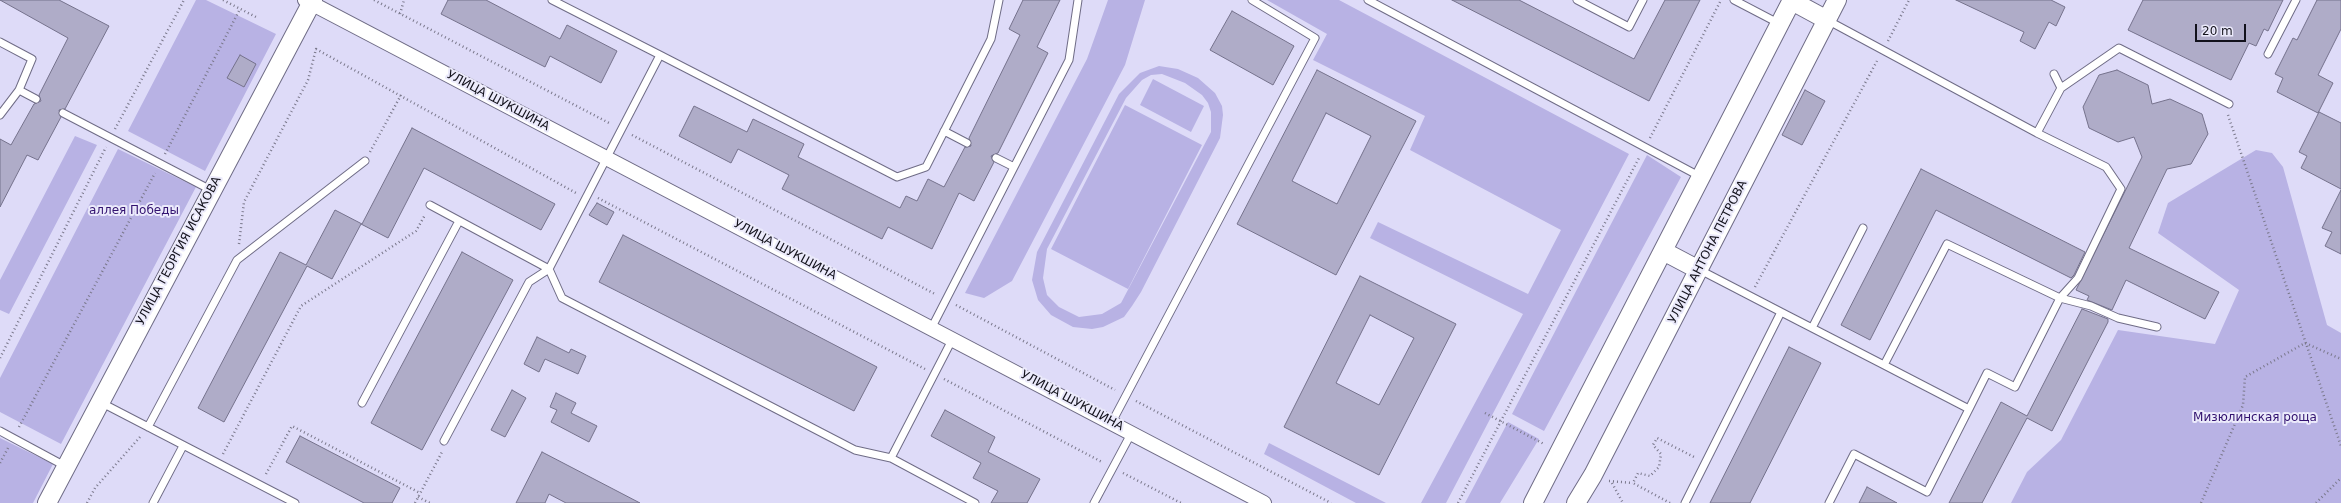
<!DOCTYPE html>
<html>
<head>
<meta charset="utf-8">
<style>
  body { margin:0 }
  #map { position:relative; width:2341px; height:503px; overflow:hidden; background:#dedbf8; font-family:"DejaVu Sans",sans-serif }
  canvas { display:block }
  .scale { position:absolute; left:2195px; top:24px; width:51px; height:18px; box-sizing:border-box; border:2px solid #12111b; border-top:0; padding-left:5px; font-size:12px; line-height:14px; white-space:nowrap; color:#12111b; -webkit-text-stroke:3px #ebeafb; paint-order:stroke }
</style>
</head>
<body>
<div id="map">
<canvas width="2341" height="503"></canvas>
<div class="scale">20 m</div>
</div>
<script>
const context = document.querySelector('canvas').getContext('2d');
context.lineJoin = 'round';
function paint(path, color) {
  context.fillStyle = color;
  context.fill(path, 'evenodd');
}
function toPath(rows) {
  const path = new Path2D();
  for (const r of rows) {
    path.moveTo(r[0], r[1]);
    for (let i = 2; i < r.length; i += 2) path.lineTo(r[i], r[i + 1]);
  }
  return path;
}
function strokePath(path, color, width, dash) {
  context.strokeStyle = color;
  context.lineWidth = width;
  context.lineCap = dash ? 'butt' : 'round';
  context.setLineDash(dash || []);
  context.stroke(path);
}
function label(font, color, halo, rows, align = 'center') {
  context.font = font + ' "DejaVu Sans",sans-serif';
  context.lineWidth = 4;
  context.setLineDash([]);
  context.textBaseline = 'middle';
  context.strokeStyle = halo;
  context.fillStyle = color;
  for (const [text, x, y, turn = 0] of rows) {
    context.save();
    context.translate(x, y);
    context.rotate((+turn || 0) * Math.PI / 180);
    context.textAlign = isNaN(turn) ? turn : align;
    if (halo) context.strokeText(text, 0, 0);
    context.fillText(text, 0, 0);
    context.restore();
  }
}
const green = toPath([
  [196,0,206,0,276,34,205,171,128,131],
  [1108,0,1145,0,1125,65,1012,281,984,298,965,293,1087,59],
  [1267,0,1339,0,1629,154,1446,503,1421,503,1523,314,1370,238,1378,222,1528,294,1561,230,1410,150,1425,116,1313,60,1327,34],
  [1159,66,1178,69,1198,78,1215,93,1222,106,1223,115,1220,138,1141,292,1132,306,1124,317,1103,327,1092,329,1073,327,1051,315,1038,300,1032,280,1037,252,1119,94,1140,73],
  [1162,74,1185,83,1202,95,1208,103,1211,112,1211,132,1121,303,1102,314,1079,317,1059,307,1047,295,1043,278,1047,249,1126,98,1142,80,1151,75],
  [1153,79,1204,106,1191,132,1140,105],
  [1125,105,1202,145,1128,289,1051,249],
  [75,136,97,145,9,314,0,310,0,280],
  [118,149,196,187,61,444,0,412,0,378],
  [2256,150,2272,153,2283,167,2327,325,2341,333,2341,503,2011,503,2027,472,2061,440,2118,330,2215,344,2239,290,2158,233,2168,203],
  [1647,155,1681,177,1544,431,1512,414],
  [1508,422,1539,439,1500,503,1465,503],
  [0,438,53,464,33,503,0,503],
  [1269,443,1386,503,1356,503,1264,454]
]);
const building = toPath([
  [0,0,59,0,109,26,65,109,59,110,61,117,38,160,27,155,0,207,0,139,11,145,34,104,41,101,39,95,68,38,0,0],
  [448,0,486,0,560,39,567,25,617,51,601,83,550,56,545,67,441,14,448,0],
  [1023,0,1060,0,1037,47,1048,53,998,153,991,156,994,162,974,201,959,193,932,249,888,227,882,239,782,189,789,175,738,149,731,163,679,136,694,106,747,132,753,119,804,144,798,157,900,208,906,196,917,201,928,179,944,187,965,147,971,146,969,138,1020,35,1009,29,1023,0],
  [1452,0,1519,0,1634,59,1665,0,1700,0,1649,101,1452,0],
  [1956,0,2051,0,2065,7,2056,26,2049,22,2035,49,2020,41,2024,32,1956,0],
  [2143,0,2283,0,2268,31,2264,29,2256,46,2249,43,2231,80,2128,30,2143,0],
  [2317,0,2341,0,2341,29,2318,75,2333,83,2318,113,2277,92,2283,78,2275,74,2293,38,2297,40,2317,0],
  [1232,11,1294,46,1273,85,1210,50,1232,11],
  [240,55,256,64,244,87,227,78,240,55],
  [1317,70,1416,121,1336,275,1237,224,1317,70],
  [1326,113,1371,136,1337,204,1292,181,1326,113],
  [2117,70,2148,85,2152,104,2170,99,2202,114,2208,134,2191,164,2167,169,2129,248,2219,292,2205,319,2126,280,2112,310,2087,300,2089,296,2076,290,2142,157,2134,137,2118,142,2089,128,2083,107,2099,75,2117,70],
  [1805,90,1825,101,1802,145,1782,135,1805,90],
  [2319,112,2341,123,2341,189,2301,168,2307,156,2299,152,2319,112],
  [412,128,555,204,541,230,424,168,388,238,361,224,332,279,307,266,224,422,198,408,280,252,306,265,335,210,362,224,412,128],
  [1921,169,2085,252,2074,275,2071,278,1936,210,1870,340,1841,325,1921,169],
  [2341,190,2341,254,2325,246,2332,232,2322,228,2341,190],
  [597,203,614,212,607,225,589,215,597,203],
  [623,235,877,367,854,411,599,282,623,235],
  [462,252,513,280,422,450,371,423,462,252],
  [1360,276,1456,324,1379,475,1284,427,1360,276],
  [1370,315,1414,338,1379,405,1336,383,1370,315],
  [2082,309,2108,319,2108,322,2052,431,2027,418,1982,503,1949,503,2001,402,2027,416,2082,309],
  [537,337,569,353,571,349,586,356,578,374,545,359,539,372,524,364,537,337],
  [1789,347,1821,363,1750,503,1710,503,1789,347],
  [512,390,526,398,505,437,491,430,512,390],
  [556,393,576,403,571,413,597,426,589,442,551,422,557,410,550,407,556,393],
  [945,410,995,437,988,452,1040,479,1027,503,991,503,998,491,973,478,981,463,931,436,945,410],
  [300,436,400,488,392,503,364,503,286,462,300,436],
  [542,452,640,503,566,503,549,494,545,503,516,503,542,452],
  [1867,487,1897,503,1859,503,1867,487]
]);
const path = toPath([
  [223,0,256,17],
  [374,0,611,124],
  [400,14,404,0],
  [1888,41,1909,0],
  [2228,115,2341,446],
  [115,129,184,0],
  [632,135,935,294],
  [1650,138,1721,0],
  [370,152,401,95],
  [165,154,240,9],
  [598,198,925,369],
  [239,244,244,202,308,80,316,49,576,193],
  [1755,287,1877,61],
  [956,305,1115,390],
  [0,358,106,147],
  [944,379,1102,462],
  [1136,401,1331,503],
  [1485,413,1544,444],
  [19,427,155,173],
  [223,454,301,306,416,231,425,215],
  [0,463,8,448],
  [1123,473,1181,503],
  [266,474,292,426,420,493],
  [1609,481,1633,483],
  [1612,483,1623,503],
  [418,497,430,503],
  [87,503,95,488,140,437],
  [415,503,442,452],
  [1458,503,1640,156],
  [1670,503,1633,483,1638,473,1650,476,1659,467,1661,454,1653,445,1657,438,1696,458],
  [2201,503,2243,405,2245,377,2305,343,2341,359],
  [2316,503,2341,478]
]);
const service = toPath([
  [552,0,660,55,549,269,562,298,855,450,891,458,953,338],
  [1368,0,1701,177],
  [1577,0,1629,27,1643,0],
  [1734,0,1780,24],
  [1827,20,2037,133,2106,167,2121,189,2078,278,2060,298,2015,387,1987,373,1969,409,1884,365],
  [0,42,32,59,19,90,0,115],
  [2268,54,2296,0],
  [660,55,897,177,926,167,991,39,999,0],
  [2054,74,2061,88],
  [19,90,36,99],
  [63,113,211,190],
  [944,131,967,143],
  [2037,133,2061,88,2119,48,2229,104],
  [996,158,1014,167],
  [430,205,549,269,529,282,444,441],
  [1781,312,1884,365,1947,244,2060,298,2091,306,2118,318,2157,327],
  [932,327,1069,60,1078,0],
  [1812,328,1863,228],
  [100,402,295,503],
  [362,403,459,221],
  [1112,422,1315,38,1252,0],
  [148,427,237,260,365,161],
  [0,431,65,466],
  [891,458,975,503],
  [153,503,183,446],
  [1094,503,1132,432],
  [1685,503,1781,312,1700,270],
  [1829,503,1854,454,1927,492,1969,409]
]);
const minor = toPath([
  [305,0,1264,503]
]);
const tertiary = toPath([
  [1792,1,1827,20],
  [1663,251,1699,270],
  [47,503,313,0],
  [1533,503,1792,0],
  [1576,503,1593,475,1837,0]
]);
const streetNames = [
  ["УЛИЦА ШУКШИНА",498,101,28],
  ["УЛИЦА ШУКШИНА",785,250,28],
  ["УЛИЦА ГЕОРГИЯ ИСАКОВА",179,251,-62],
  ["УЛИЦА АНТОНА ПЕТРОВА",1708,252,-63],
  ["УЛИЦА ШУКШИНА",1072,401,28]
];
const parkNames = [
  ["аллея Победы",134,211],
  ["Мизюлинская роща",2255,418]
];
paint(green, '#b8b2e4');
paint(building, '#afacc8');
strokePath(building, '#75728c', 1);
strokePath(service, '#6f6c86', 9);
strokePath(minor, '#6f6c86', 16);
strokePath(tertiary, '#6f6c86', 20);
strokePath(path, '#7a788b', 2.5, [1, 3]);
strokePath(service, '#fff', 7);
strokePath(minor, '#fff', 14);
strokePath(tertiary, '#fff', 18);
label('12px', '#12111b', '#ebeafb', streetNames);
label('12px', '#32126f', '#ebeafb', parkNames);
</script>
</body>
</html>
